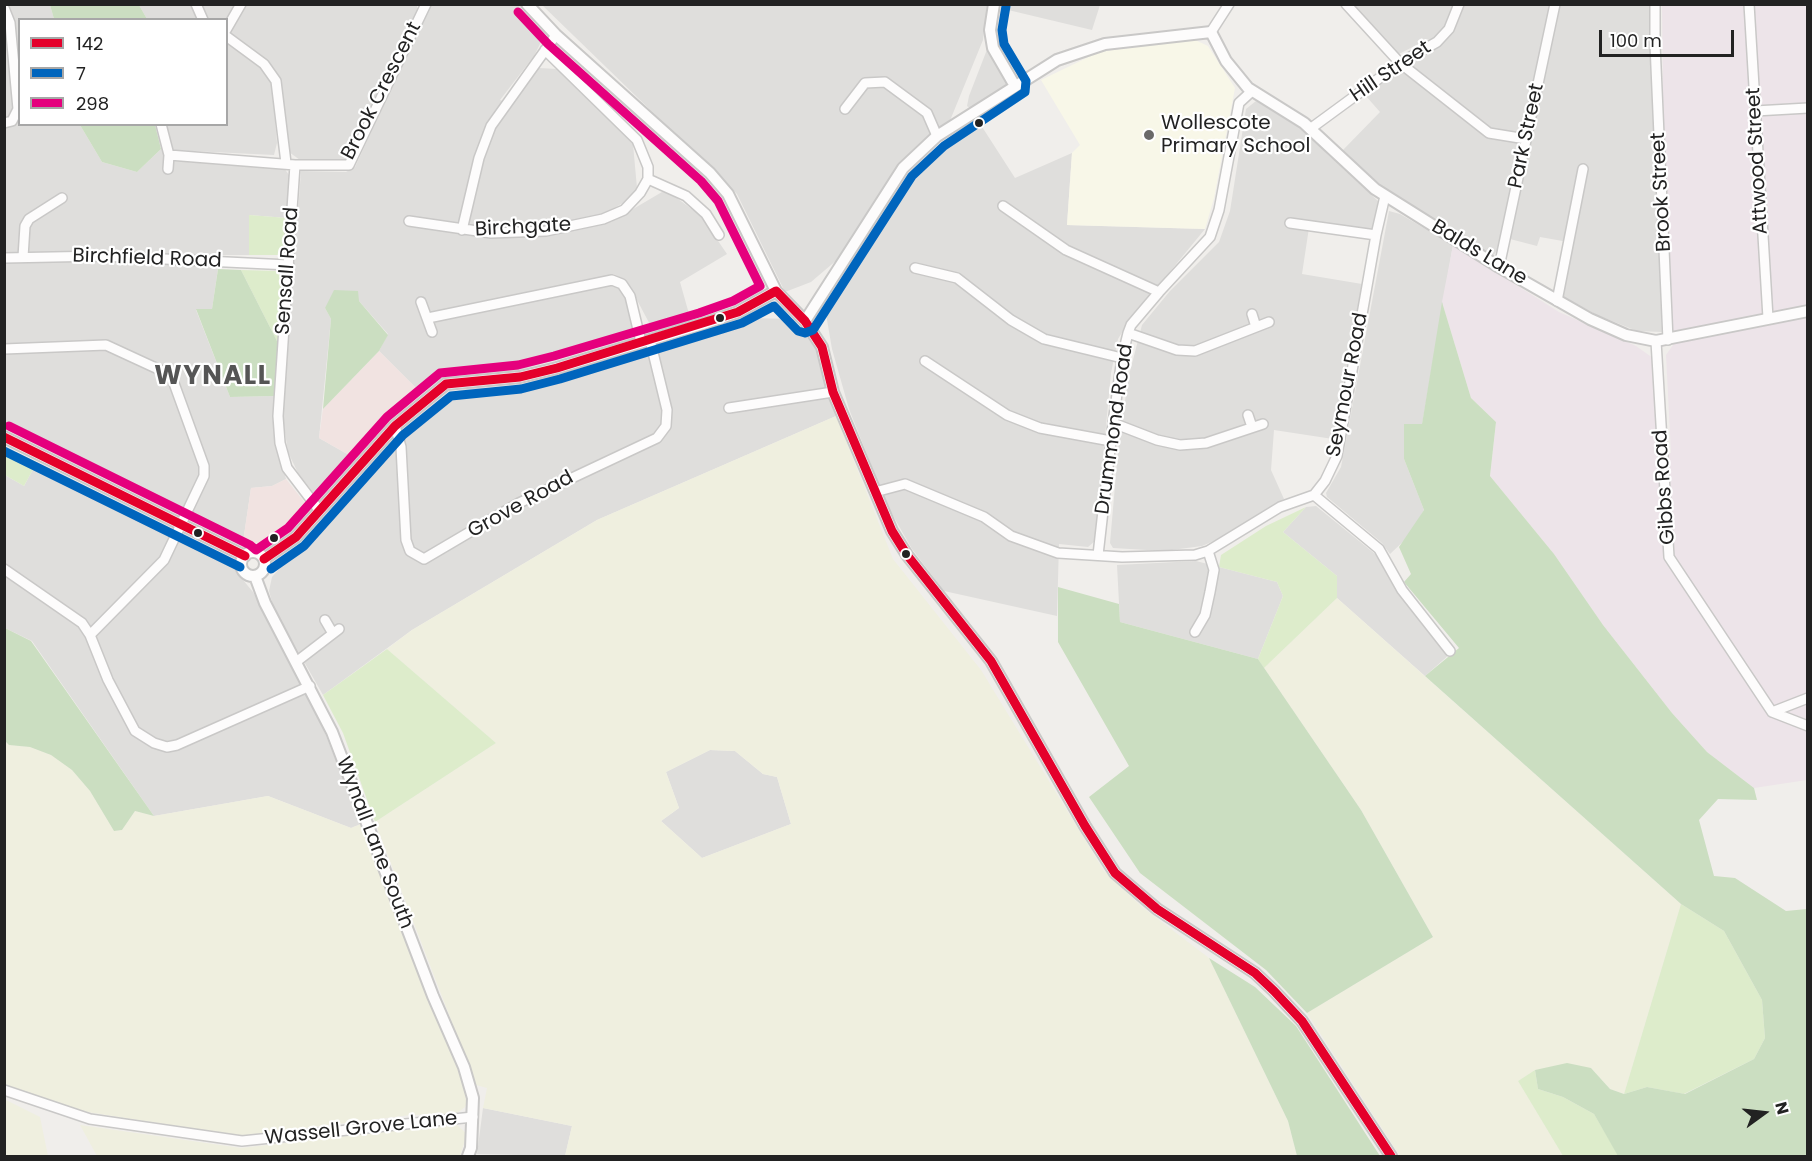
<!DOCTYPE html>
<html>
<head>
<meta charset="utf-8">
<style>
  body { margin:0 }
  #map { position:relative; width:1812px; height:1161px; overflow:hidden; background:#f0eeeb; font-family:Poppins,sans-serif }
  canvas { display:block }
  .frame { position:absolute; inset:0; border:6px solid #222; pointer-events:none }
  .legend { position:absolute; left:18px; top:18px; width:210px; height:108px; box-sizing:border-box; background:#fff; border:2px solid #a7a7a7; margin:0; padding:8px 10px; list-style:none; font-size:18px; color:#222 }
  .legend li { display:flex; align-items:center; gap:12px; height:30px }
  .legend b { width:30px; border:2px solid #a7a7a7 }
  .north { position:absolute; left:1734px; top:1083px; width:60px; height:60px; -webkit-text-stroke:4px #fff; paint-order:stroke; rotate:75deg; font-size:16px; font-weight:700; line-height:24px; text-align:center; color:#222 }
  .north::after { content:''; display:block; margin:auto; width:21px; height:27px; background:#222; clip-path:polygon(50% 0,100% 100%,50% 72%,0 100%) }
  .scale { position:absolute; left:1599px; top:30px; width:135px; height:27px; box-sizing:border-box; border:3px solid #222; border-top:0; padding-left:8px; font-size:18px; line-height:21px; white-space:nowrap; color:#222; -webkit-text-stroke:4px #fff; paint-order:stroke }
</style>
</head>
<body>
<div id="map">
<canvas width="1812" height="1161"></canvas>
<div class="frame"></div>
<ul class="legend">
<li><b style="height:8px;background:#e4002b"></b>142</li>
<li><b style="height:8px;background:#0065bd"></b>7</li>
<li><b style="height:8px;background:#e5007d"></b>298</li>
</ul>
<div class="north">N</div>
<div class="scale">100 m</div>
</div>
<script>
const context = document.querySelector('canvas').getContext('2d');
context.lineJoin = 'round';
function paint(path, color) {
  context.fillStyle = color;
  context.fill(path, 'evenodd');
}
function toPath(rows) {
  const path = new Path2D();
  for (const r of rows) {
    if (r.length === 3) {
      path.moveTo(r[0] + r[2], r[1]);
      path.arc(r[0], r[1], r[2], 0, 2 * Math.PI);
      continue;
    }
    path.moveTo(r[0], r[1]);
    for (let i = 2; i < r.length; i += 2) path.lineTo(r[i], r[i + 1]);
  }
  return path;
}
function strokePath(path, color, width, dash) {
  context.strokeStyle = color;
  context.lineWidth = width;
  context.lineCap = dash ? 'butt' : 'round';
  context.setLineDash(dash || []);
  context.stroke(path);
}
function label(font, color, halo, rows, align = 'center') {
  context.font = font + ' Poppins,sans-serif';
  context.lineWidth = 4.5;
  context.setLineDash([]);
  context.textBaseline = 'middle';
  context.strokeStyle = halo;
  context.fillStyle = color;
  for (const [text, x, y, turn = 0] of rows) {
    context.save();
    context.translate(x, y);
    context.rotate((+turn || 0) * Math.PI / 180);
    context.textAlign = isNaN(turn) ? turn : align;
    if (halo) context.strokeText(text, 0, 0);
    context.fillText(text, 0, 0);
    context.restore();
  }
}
const residential = toPath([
  [4,5,50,5,54,19,20,20,20,124,80,125,102,162,137,172,161,149,155,125,226,124,226,20,147,19,139,5,417,6,418,12,348,157,342,162,300,160,289,152,272,84,277,143,274,155,171,150,171,142,164,141,163,172,171,171,172,161,284,168,289,175,287,218,249,215,249,255,220,255,212,309,196,310,230,397,274,396,275,438,286,479,272,486,251,488,243,542,5,428],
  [430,5,518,5,545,34,534,56,500,100,512,104,539,68,558,69,633,144,637,188,628,200,607,212,611,222,662,192,670,193,701,216,727,254,680,282,691,321,654,332,629,285,623,279,614,274,578,283,614,284,619,288,628,299,636,332,633,336,514,372,474,372,454,376,440,380,421,393,379,351,388,334,359,301,325,308,331,319,319,438,356,459,317,497,298,473,288,452,283,419,301,171,346,172,355,167],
  [542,5,987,5,983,40,949,123,921,142,896,168,838,259,811,282,785,292,737,194],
  [1004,5,1100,4,1100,5,1092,30,1004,9],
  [1350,5,1649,5,1662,332,1637,331,1597,315,1562,296,1574,243,1540,237,1537,246,1510,239,1532,132,1499,248,1493,256,1384,188,1353,160,1343,150,1380,112,1365,95,1408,64,1434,51,1428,39,1399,54],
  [988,47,1008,85,971,109,967,106,969,96],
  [1256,101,1300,124,1326,153,1378,201,1372,231,1310,221,1302,274,1362,284,1333,439,1274,430,1271,470,1284,499,1216,540,1202,546,1164,551,1113,548,1110,543,1119,440,1129,375,1142,325,1170,291,1219,242,1230,211,1246,109],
  [977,119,1015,178,1072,153,1067,225,1205,229,1127,324,1118,339,1111,373,1095,541,1088,547,1059,544,1057,616,944,591,912,549,888,507,849,409,832,349,825,308,851,261,908,173,928,154],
  [1389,211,1400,214,1453,245,1422,425,1405,424,1404,459,1424,510,1409,536,1390,554,1382,543,1327,497,1326,493,1341,467],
  [749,318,794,319,818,350,836,416,597,520,412,630,323,695,274,609,269,591,272,577,364,473,436,402,452,392,475,387,504,389,724,329],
  [37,462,230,558,238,574,253,592,315,708,361,824,351,828,268,796,154,816,32,641,5,628,5,475,24,486],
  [1316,506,1380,558,1399,594,1450,654,1425,676,1337,598,1337,576,1283,532,1306,507],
  [1196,561,1277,582,1283,596,1258,659,1120,622,1117,565],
  [710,750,735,751,763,774,777,777,791,824,702,858,661,821,679,808,666,772],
  [483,1108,572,1126,565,1156,477,1154]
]);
const commercial = toPath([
  [379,351,421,393,356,459,319,438,323,409],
  [286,479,309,508,293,527,279,537,256,543,243,542,251,488,272,486]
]);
const industrial = toPath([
  [1662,5,1807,5,1807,780,1754,788,1707,752,1672,713,1603,625,1554,554,1490,476,1496,422,1471,398,1442,302,1453,245,1559,312,1636,346,1653,358,1658,454,1671,453,1666,355,1673,345,1664,188]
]);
const education = toPath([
  [1193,39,1208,46,1235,88,1214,198,1205,229,1067,225,1072,153,1080,145,1041,80,1099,52]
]);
const farmland = toPath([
  [836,416,893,559,981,670,1104,871,1142,907,1209,958,1288,1121,1297,1156,565,1156,572,1126,483,1108,487,1088,476,1085,375,822,496,743,387,649,412,630,597,520],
  [710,750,735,751,763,774,777,777,791,824,702,858,661,821,679,808,666,772],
  [1337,598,1681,904,1624,1094,1610,1089,1591,1068,1535,1070,1518,1081,1563,1156,1400,1156,1307,1013,1433,937,1361,810,1264,668],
  [4,741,10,745,30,747,51,755,72,770,90,791,114,831,122,830,135,811,154,816,268,796,351,828,361,824,465,1083,467,1101,465,1107,456,1114,410,1115,241,1136,74,1110,5,1084],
  [4,1099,40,1117,48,1156,5,1156],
  [80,1125,241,1148,441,1125,457,1125,467,1134,460,1156,97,1156]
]);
const grass = toPath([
  [249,215,287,218,285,251,281,255,249,255],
  [241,270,278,271,283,276,279,345],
  [4,447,37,462,24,486,5,475],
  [1306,507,1283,532,1337,576,1337,598,1264,668,1258,659,1283,596,1277,582,1219,567,1221,555,1266,526],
  [387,649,496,743,375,822,343,733,323,695],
  [1681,904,1724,931,1762,1000,1765,1038,1754,1059,1684,1094,1647,1087,1624,1094],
  [1535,1070,1538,1089,1563,1097,1594,1114,1619,1156,1563,1156,1518,1081]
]);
const forest = toPath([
  [50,5,139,5,147,19,54,19],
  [80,125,155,125,161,149,137,172,102,162],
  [218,269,241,270,279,345,274,396,230,397,196,309,212,309],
  [334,290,358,291,359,301,388,335,379,351,323,409,331,319,325,308],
  [1442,302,1471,398,1496,422,1490,476,1554,554,1603,625,1672,713,1707,752,1754,788,1757,800,1718,799,1699,820,1714,876,1735,878,1786,911,1807,909,1807,1156,1618,1156,1594,1114,1563,1097,1538,1089,1535,1070,1567,1063,1591,1068,1610,1089,1624,1094,1647,1087,1685,1094,1754,1059,1765,1038,1762,1000,1724,931,1681,904,1425,676,1459,648,1404,582,1411,574,1399,547,1424,510,1404,459,1404,424,1422,424],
  [1058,587,1119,604,1120,622,1258,659,1361,810,1433,937,1307,1013,1266,970,1140,873,1089,797,1129,766,1058,642],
  [5,628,31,641,154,816,135,811,122,830,114,831,90,791,72,770,51,755,30,747,9,745,5,741],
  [1209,958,1255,987,1296,1026,1380,1156,1297,1156,1288,1121]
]);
const minor = toPath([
  [196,4,203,20],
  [1346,4,1400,63,1489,133,1526,139],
  [1749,4,1768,318],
  [4,8,10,23,18,109,12,121,4,123],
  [226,30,241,4],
  [1211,32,1229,4],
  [226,36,264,64,276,81,286,163],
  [1655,39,1655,4],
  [1655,44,1668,340],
  [845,109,865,83,885,82,927,113,937,136],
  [1755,111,1808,108],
  [161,124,169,155,168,169],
  [1310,129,1400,63,1437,42,1449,29,1459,4],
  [169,155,295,165,349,165,426,4],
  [295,165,278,416,280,443,287,468,319,510],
  [648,179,686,196,706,214,719,235],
  [1003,206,1066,250,1159,292],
  [409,221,491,233,546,231,603,219,624,210,640,193,648,179,648,167,637,140,545,50],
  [1290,223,1376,235],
  [462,230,479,158,491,126,556,35],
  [23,257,25,226,29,219,62,198],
  [4,258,102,256,289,265],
  [1499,267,1555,4],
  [915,268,957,278,1011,320,1044,339,1122,358],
  [1557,301,1583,169],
  [421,302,432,332],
  [1252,314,1256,327],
  [428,318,612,280,622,284,630,296,641,342],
  [1128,333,1177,350,1195,351,1269,322],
  [1656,341,1669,557,1772,712,1808,726],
  [4,349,106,345,171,375,204,466,204,476,164,560,90,635,108,680,135,731,154,743,167,747,177,745,310,686],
  [925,361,1007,415,1040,428,1111,441],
  [729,408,833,392],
  [1248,415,1252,427],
  [1113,423,1157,440,1180,445,1206,443,1263,424],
  [395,426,401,447,406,540,410,551,424,559,519,503,657,438,666,426,667,410,650,340],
  [875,492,905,484,984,517,1011,536,1058,553,1122,557,1195,555,1208,551,1280,507,1314,495,1325,481,1337,456,1376,235,1385,196],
  [1314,495,1379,549,1402,590,1450,651],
  [1098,555,1113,423,1122,358,1128,333,1131,325,1159,292,1210,237,1219,210,1239,103,1252,91],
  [4,569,82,623,90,635],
  [325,620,332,632],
  [1195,632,1205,615,1210,592,1214,570,1208,551],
  [296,662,339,629],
  [1772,712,1808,698],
  [4,1090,90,1119,242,1141,473,1117]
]);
const tertiary = toPath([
  [527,4,556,35,710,173,728,194,776,291,805,321,822,347,833,392,892,531,907,555,991,661,1085,826,1115,873,1157,909,1255,973,1274,991,1302,1021,1391,1156],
  [994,4,990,30,993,48,1015,86],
  [805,321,903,168,937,136,1057,60,1105,44,1211,32,1226,61,1248,88,1304,123,1375,189,1499,267,1590,319,1626,335,1656,341,1808,311],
  [4,437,245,556],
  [253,564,12],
  [264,559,296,537,395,426,446,384,520,377,557,368,703,324,738,312,776,291],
  [255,576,265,603,332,732,433,996,464,1067,473,1098,471,1148,468,1156]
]);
const bus1 = toPath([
  [4,437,245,556],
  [264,559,296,537,395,426,446,384,520,377,557,368,738,312,776,291,805,321,822,347,833,392,892,531,907,555,991,661,1085,826,1115,873,1157,909,1255,973,1274,991,1302,1021,1391,1156]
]);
const bus2 = toPath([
  [4,451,240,567],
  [271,569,304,546,403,435,451,396,521,389,560,379,742,323,774,306,798,331,805,333,813,330,912,176,944,146,1025,92,1026,81,1004,44,1002,30,1006,6]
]);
const bus3 = toPath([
  [9,426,250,545,256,550,288,528,387,417,440,373,518,365,554,356,699,313,733,301,760,286,718,201,701,181,548,44,518,12]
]);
const markers = [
  [979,123,5,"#222"],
  [1149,135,6,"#6a6968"],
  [720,318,5,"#222"],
  [198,533,5,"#222"],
  [274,538,5,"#222"],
  [906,554,5,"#222"]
];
const streetNames = [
  ["Hill Street",1391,72,-34],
  ["Brook Crescent",382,91,-63],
  ["Park Street",1527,136,-78],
  ["Attwood Street",1758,161,-93],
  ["Brook Street",1662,192,-93],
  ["Birchgate",523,228,-3],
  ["Balds Lane",1479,253,31],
  ["Birchfield Road",147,259,2],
  ["Sensall Road",288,271,-86],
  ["Seymour Road",1348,385,-79],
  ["Drummond Road",1115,429,-82],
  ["Gibbs Road",1665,487,-94],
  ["Grove Road",521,505,-29],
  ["Wynall Lane South",374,843,69],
  ["Wassell Grove Lane",361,1129,-6]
];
const poiNames = [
  ["Wollescote",1161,124],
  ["Primary School",1161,147]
];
const districtNames = [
  ["WYNALL",213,377]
];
paint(residential, '#dfdedc');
paint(commercial, '#f1e3e1');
paint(industrial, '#ede4e9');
paint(education, '#f8f7e8');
paint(farmland, '#efefdf');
paint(grass, '#ddeccb');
paint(forest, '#cbdec1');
strokePath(minor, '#c9c8c7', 12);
strokePath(tertiary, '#c9c8c7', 14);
strokePath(minor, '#fdfcfc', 9);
strokePath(tertiary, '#fdfcfc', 10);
strokePath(bus1, '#e4002b', 9);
strokePath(bus2, '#0065bd', 9);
strokePath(bus3, '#e5007d', 9);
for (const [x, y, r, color] of markers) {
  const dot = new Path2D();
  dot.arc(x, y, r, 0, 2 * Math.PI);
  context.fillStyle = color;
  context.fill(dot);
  strokePath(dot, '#fff', 2);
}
label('20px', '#222', '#fff', streetNames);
label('20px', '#222', '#fff', poiNames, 'left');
context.letterSpacing = '1.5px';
label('bold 26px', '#555', '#fff', districtNames);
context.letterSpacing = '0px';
</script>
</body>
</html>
